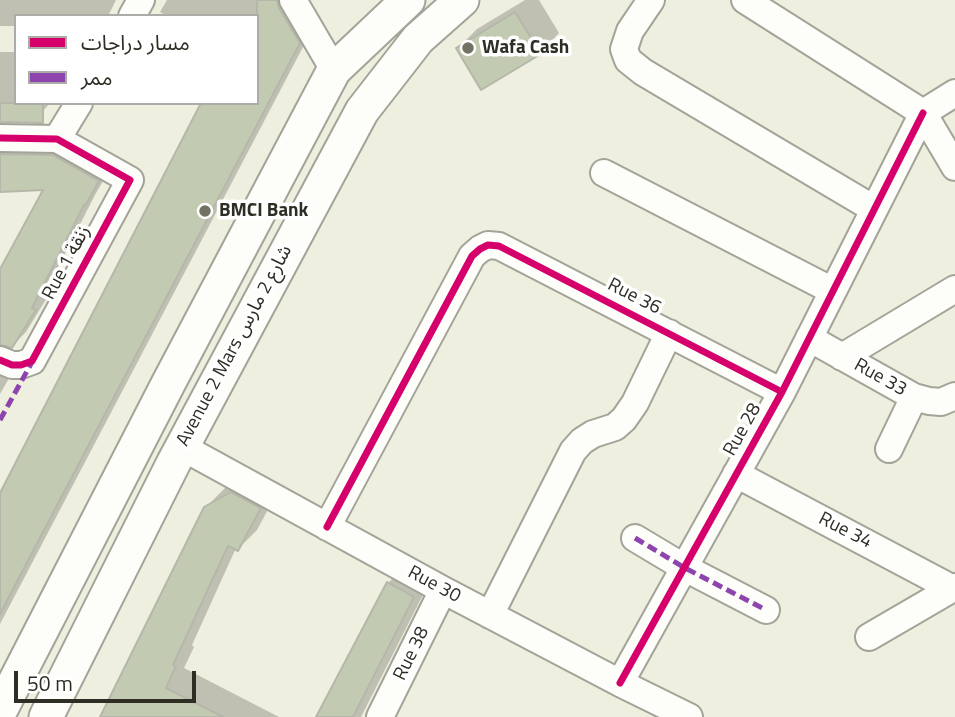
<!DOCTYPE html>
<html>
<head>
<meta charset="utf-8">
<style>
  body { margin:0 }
  #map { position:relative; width:955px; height:717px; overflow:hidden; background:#efefdf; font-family:"Titillium Web","Noto Sans Arabic",sans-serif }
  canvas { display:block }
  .legend { position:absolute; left:14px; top:14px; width:245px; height:91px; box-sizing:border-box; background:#fff; border:2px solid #ababa7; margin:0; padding:9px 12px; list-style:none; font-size:21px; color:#2e2e24 }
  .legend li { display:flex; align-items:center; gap:14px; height:35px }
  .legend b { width:35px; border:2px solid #ababa7 }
  .scale { position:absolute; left:14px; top:671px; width:182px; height:32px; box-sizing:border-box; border:4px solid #2e2e24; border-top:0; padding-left:9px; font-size:21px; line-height:24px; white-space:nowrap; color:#2e2e24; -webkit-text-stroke:5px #fff; paint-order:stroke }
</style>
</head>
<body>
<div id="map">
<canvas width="955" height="717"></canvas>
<ul class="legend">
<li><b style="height:9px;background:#d6006c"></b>مسار دراجات</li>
<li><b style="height:9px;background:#8e44ad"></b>ممر</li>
</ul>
<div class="scale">50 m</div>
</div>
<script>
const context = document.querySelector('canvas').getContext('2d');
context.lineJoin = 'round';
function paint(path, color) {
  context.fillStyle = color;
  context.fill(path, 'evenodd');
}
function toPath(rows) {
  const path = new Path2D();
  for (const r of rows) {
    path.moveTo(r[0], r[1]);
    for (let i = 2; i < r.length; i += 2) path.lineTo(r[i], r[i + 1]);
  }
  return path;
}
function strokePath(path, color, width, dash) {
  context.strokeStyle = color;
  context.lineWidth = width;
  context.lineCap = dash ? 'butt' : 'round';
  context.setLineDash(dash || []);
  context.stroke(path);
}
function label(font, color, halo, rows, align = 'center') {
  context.font = font + ' "Titillium Web","Noto Sans Arabic",sans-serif';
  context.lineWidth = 7;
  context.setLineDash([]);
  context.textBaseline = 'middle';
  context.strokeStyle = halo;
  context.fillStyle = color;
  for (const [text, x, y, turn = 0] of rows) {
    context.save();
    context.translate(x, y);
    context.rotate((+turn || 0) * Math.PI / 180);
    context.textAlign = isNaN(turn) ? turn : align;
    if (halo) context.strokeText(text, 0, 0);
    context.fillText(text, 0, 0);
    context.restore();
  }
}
const shadow = toPath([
  [0,0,116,0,108,16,16,16,16,26,0,26],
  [167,0,297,0,313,28,0,624,0,497,257,103,257,16,167,16,160,12],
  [525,0,539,0,559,33,540,53,458,48,477,29],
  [0,52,16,52,16,103,50,103,43,111,0,109],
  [0,133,112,166,96,193,45,293,48,296,26,332,12,346,0,343,0,267,2,268,46,188,0,190],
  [0,352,17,364,0,394],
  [252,474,279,489,257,530,238,549,236,548,192,645,194,647,184,668,279,717,102,717,205,508,225,488],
  [408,563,432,577,361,717,318,717,388,583]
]);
const building = toPath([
  [257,0,277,0,279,8,300,43,0,614,0,493,201,103,257,103,257,0],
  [515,12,541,54,481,90,456,48,515,12],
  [0,103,43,103,43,123,0,122,0,103],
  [0,154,53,155,99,181,85,206,84,205,32,308,36,310,12,348,0,345,0,269,43,190,0,192,0,154],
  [231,492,261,508,238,551,228,546,173,665,176,666,166,688,223,717,100,717,204,507,231,492],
  [387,582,414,597,353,717,316,717,387,582]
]);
const minor = toPath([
  [293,0,334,70],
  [651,0,630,31,624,49,628,60,643,72,874,209],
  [745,0,923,113,955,167],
  [132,16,141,0],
  [923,113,955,93],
  [0,138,57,139,130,180,32,361,21,365,12,365,0,360],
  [57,139,79,103],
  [604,173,833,291],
  [809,338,914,397,929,401,941,402,955,396],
  [842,357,955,289],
  [182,447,443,590,620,683,689,717],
  [889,449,914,397],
  [736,474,953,589],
  [327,527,472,256,480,249,488,245,499,246,782,392],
  [635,538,685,568,766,610],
  [490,615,573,451,582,441,593,434,615,427,624,419,635,403,669,333],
  [869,637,955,587],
  [620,683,782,392,923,113],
  [380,717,443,590]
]);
const major = toPath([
  [0,711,168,384,334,70,408,0],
  [46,717,174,462,362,111,418,39,462,0]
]);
const quiet = toPath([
  [0,420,32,362],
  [635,538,685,568,766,610]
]);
const cycleway = toPath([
  [0,138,57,139,130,180,32,361,21,365,12,365,0,360],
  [327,527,472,256,480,249,488,245,499,246,782,392],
  [620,683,782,392,923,113]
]);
const markers = [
  [468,48,7,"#727265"],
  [205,211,7,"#727265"]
];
const poiNames = [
  ["Wafa Cash",482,48],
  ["BMCI Bank",219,211]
];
const streetNames = [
  ["Rue 1 زنقة",67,263,-62],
  ["Rue 36",634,297,27],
  ["Avenue 2 Mars شارع 2 مارس",235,346,-62],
  ["Rue 33",880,378,29],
  ["Rue 28",743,430,-61],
  ["Rue 34",845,531,27],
  ["Rue 30",434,585,28],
  ["Rue 38",412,654,-64]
];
paint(shadow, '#0003');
paint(building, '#c3cab2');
strokePath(building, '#b5b7ab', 2);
strokePath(minor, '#a3a398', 30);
strokePath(major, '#a3a398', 37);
strokePath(minor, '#fdfdfa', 26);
strokePath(major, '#fdfdfa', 33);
strokePath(quiet, '#8e44ad', 5, [10, 5]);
strokePath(cycleway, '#d6006c', 7);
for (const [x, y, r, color] of markers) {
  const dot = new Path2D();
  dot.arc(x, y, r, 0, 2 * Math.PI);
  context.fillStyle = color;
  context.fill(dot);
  strokePath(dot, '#fff', 2.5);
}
label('bold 19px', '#2e2e24', '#fff', poiNames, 'left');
label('19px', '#2e2e24', '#fff', streetNames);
</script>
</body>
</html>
